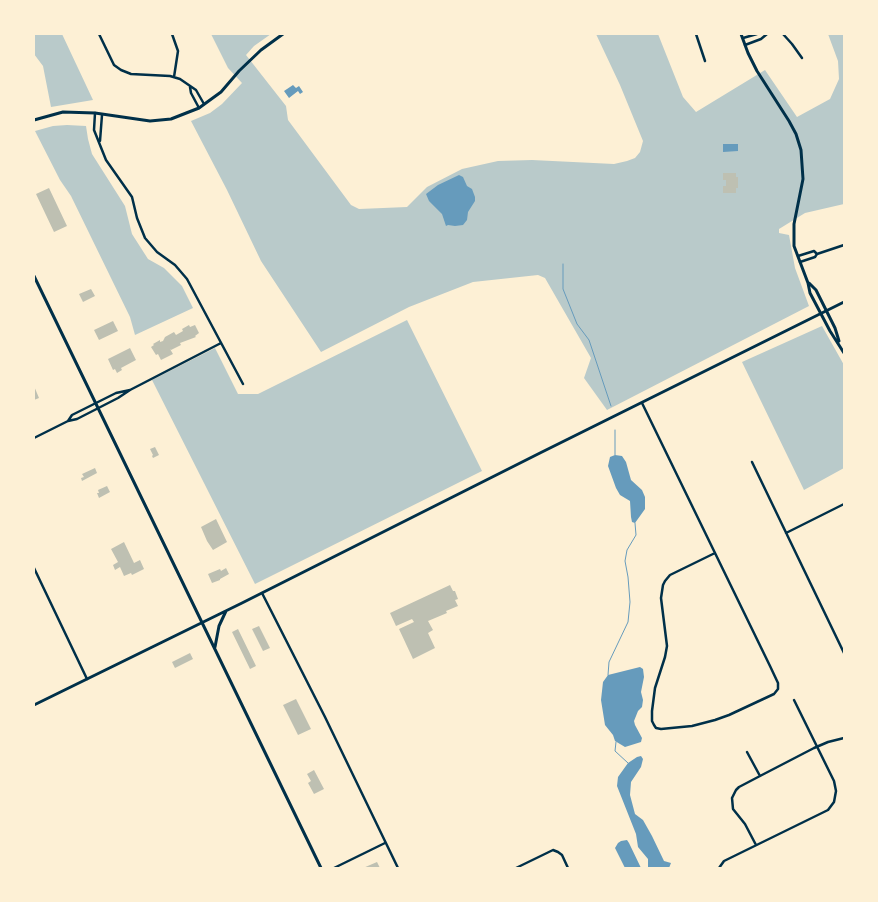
<!DOCTYPE html>
<html>
<head>
<meta charset="utf-8">
<style>
  body { margin:0 }
  #map { position:relative; width:878px; height:902px; overflow:hidden; background:#fdf0d5; font-family:Overpass,sans-serif }
  canvas { display:block }
  .frame { position:absolute; inset:0; border:35px solid #fdf0d5; pointer-events:none }
</style>
</head>
<body>
<div id="map">
<canvas width="878" height="902"></canvas>
<div class="frame"></div>
</div>
<script>
const context = document.querySelector('canvas').getContext('2d');
context.lineJoin = 'round';
function paint(path, color) {
  context.fillStyle = color;
  context.fill(path, 'evenodd');
}
function toPath(rows) {
  const path = new Path2D();
  for (const r of rows) {
    path.moveTo(r[0], r[1]);
    for (let i = 2; i < r.length; i += 2) path.lineTo(r[i], r[i + 1]);
  }
  return path;
}
function strokePath(path, color, width, dash) {
  context.strokeStyle = color;
  context.lineWidth = width;
  context.lineCap = dash ? 'butt' : 'round';
  context.setLineDash(dash || []);
  context.stroke(path);
}
const green = toPath([
  [34,34,62,34,93,100,51,107,43,66,34,54],
  [211,34,271,34,254,46,246,55,286,106,288,120,351,205,359,209,407,207,427,187,462,169,498,161,532,160,614,164,627,161,635,158,640,152,643,141,620,85,596,34,658,34,683,97,696,112,765,70,797,117,830,99,839,79,838,61,828,34,844,34,844,204,805,213,779,229,779,233,789,235,795,268,809,306,607,410,584,378,591,358,545,278,538,275,473,282,409,307,321,352,261,261,227,190,191,121,210,113,222,104,242,83,228,68],
  [67,125,86,126,88,139,92,154,125,206,132,234,148,259,164,268,182,286,193,308,135,335,130,317,71,196,60,180,35,131,53,126],
  [407,320,482,471,255,584,152,380,215,348,238,394,258,394],
  [822,326,844,365,844,468,804,490,742,362]
]);
const water = toPath([
  [293,85,296,88,299,86,303,92,300,94,298,91,289,98,284,91],
  [723,144,738,144,738,151,723,152],
  [459,175,463,177,467,186,472,189,475,197,475,201,468,212,467,220,463,225,455,226,448,225,446,226,442,214,429,201,426,194,438,185],
  [615,455,622,456,626,462,631,480,642,490,645,497,645,509,635,523,632,522,631,517,630,501,620,495,616,488,608,466,610,457],
  [640,667,643,669,644,677,641,692,643,700,642,707,638,711,634,721,635,725,642,738,641,742,625,747,615,741,613,735,605,725,601,700,603,682,608,675],
  [641,756,643,759,641,767,631,782,630,795,635,814,643,820,652,836,664,861,671,863,669,868,648,868,648,859,638,847,636,834,617,786,618,777,628,763,637,757],
  [627,840,629,843,641,868,625,868,615,848,618,843,621,841]
]);
const stream = toPath([
  [563,264,563,289,577,324,589,340,611,406],
  [615,430,615,455],
  [608,675,609,662,628,622,630,602,628,577,625,561,627,550,636,535,635,523],
  [616,742,615,751,628,763]
]);
const building = toPath([
  [723,173,736,173,736,177,738,177,738,188,736,188,736,193,723,193,723,186,726,186,726,180,723,180],
  [49,188,67,226,54,232,36,194],
  [91,289,95,296,83,302,79,294],
  [113,321,118,331,99,340,94,330],
  [189,325,190,327,195,325,199,333,195,336,196,337,180,343,181,345,171,350,170,349,173,354,161,360,158,354,156,355,151,347,154,345,153,344,160,340,160,342,163,341,165,337,174,332,176,335,183,331,182,329],
  [130,348,136,360,121,368,122,370,117,373,115,369,113,370,108,359],
  [34,386,39,398,34,400],
  [155,447,159,455,153,458,152,456,153,455,150,449],
  [95,468,97,473,82,481,81,478,84,477,82,474],
  [107,486,110,492,99,498,97,493,99,493,98,490],
  [216,519,227,542,213,550,207,541,201,527],
  [124,542,134,563,140,560,144,569,132,575,131,573,124,576,120,567,115,570,113,565,118,562,111,549],
  [226,568,229,574,220,579,220,580,212,583,208,574,220,569,221,571],
  [450,585,453,591,455,591,458,599,455,600,458,606,446,611,447,613,428,621,433,630,428,633,435,648,413,659,399,629,414,622,412,619,396,626,390,613],
  [259,626,270,648,263,651,252,629],
  [238,629,256,666,250,669,232,632],
  [190,653,193,659,175,668,172,662],
  [296,699,311,729,298,735,283,705],
  [314,770,324,789,314,794,308,783,311,781,307,774],
  [377,862,380,868,363,868]
]);
const minor = toPath([
  [99,34,114,65,121,70,131,74,170,76,180,79,196,90,204,104],
  [172,34,178,51,174,77],
  [696,34,705,61],
  [783,34,792,44,802,58],
  [743,38,757,34],
  [745,45,761,39,767,34],
  [190,87,191,93,199,108],
  [95,113,94,130,106,160,132,197,137,218,145,238,157,252,175,265,187,279,243,384],
  [100,141,102,115],
  [798,256,814,251,817,254],
  [800,262,815,257,817,254,844,245],
  [130,390,116,393,72,415,68,421,77,419,118,398,130,390,221,343],
  [642,403,770,666,778,683,778,689,774,694,729,715,715,720,692,726,661,729,656,728,654,725,652,721,652,711,655,688,665,657,667,646,661,598,663,585,665,581,670,575,715,553],
  [34,438,68,421],
  [752,462,844,653],
  [786,533,844,504],
  [34,568,87,679],
  [262,593,325,717,398,868],
  [747,752,760,776],
  [756,845,745,824,733,809,732,798,736,790,739,787,760,776,814,748,828,742,844,738],
  [334,868,385,843],
  [516,868,553,850,558,852,562,855,568,868],
  [719,868,724,861,828,810,834,802,836,791,834,781,794,700]
]);
const tertiary = toPath([
  [741,34,748,53,757,71,789,121,796,134,801,150,803,179,794,224,794,246,808,283,810,293,830,331,844,353],
  [34,120,63,112,95,113,150,121,171,119,199,108,221,92,239,71,261,50,283,34],
  [809,283,816,290,835,328,839,341]
]);
const secondary = toPath([
  [34,276,321,868],
  [215,647,219,626,226,611],
  [34,705,242,603,540,453,844,302]
]);
paint(green, '#b9caca');
paint(water, '#669bbc');
strokePath(stream, '#669bbc', 1);
paint(building, '#bec0b2');
strokePath(minor, '#003049', 2.5);
strokePath(tertiary, '#003049', 3);
strokePath(secondary, '#003049', 3);
</script>
</body>
</html>
